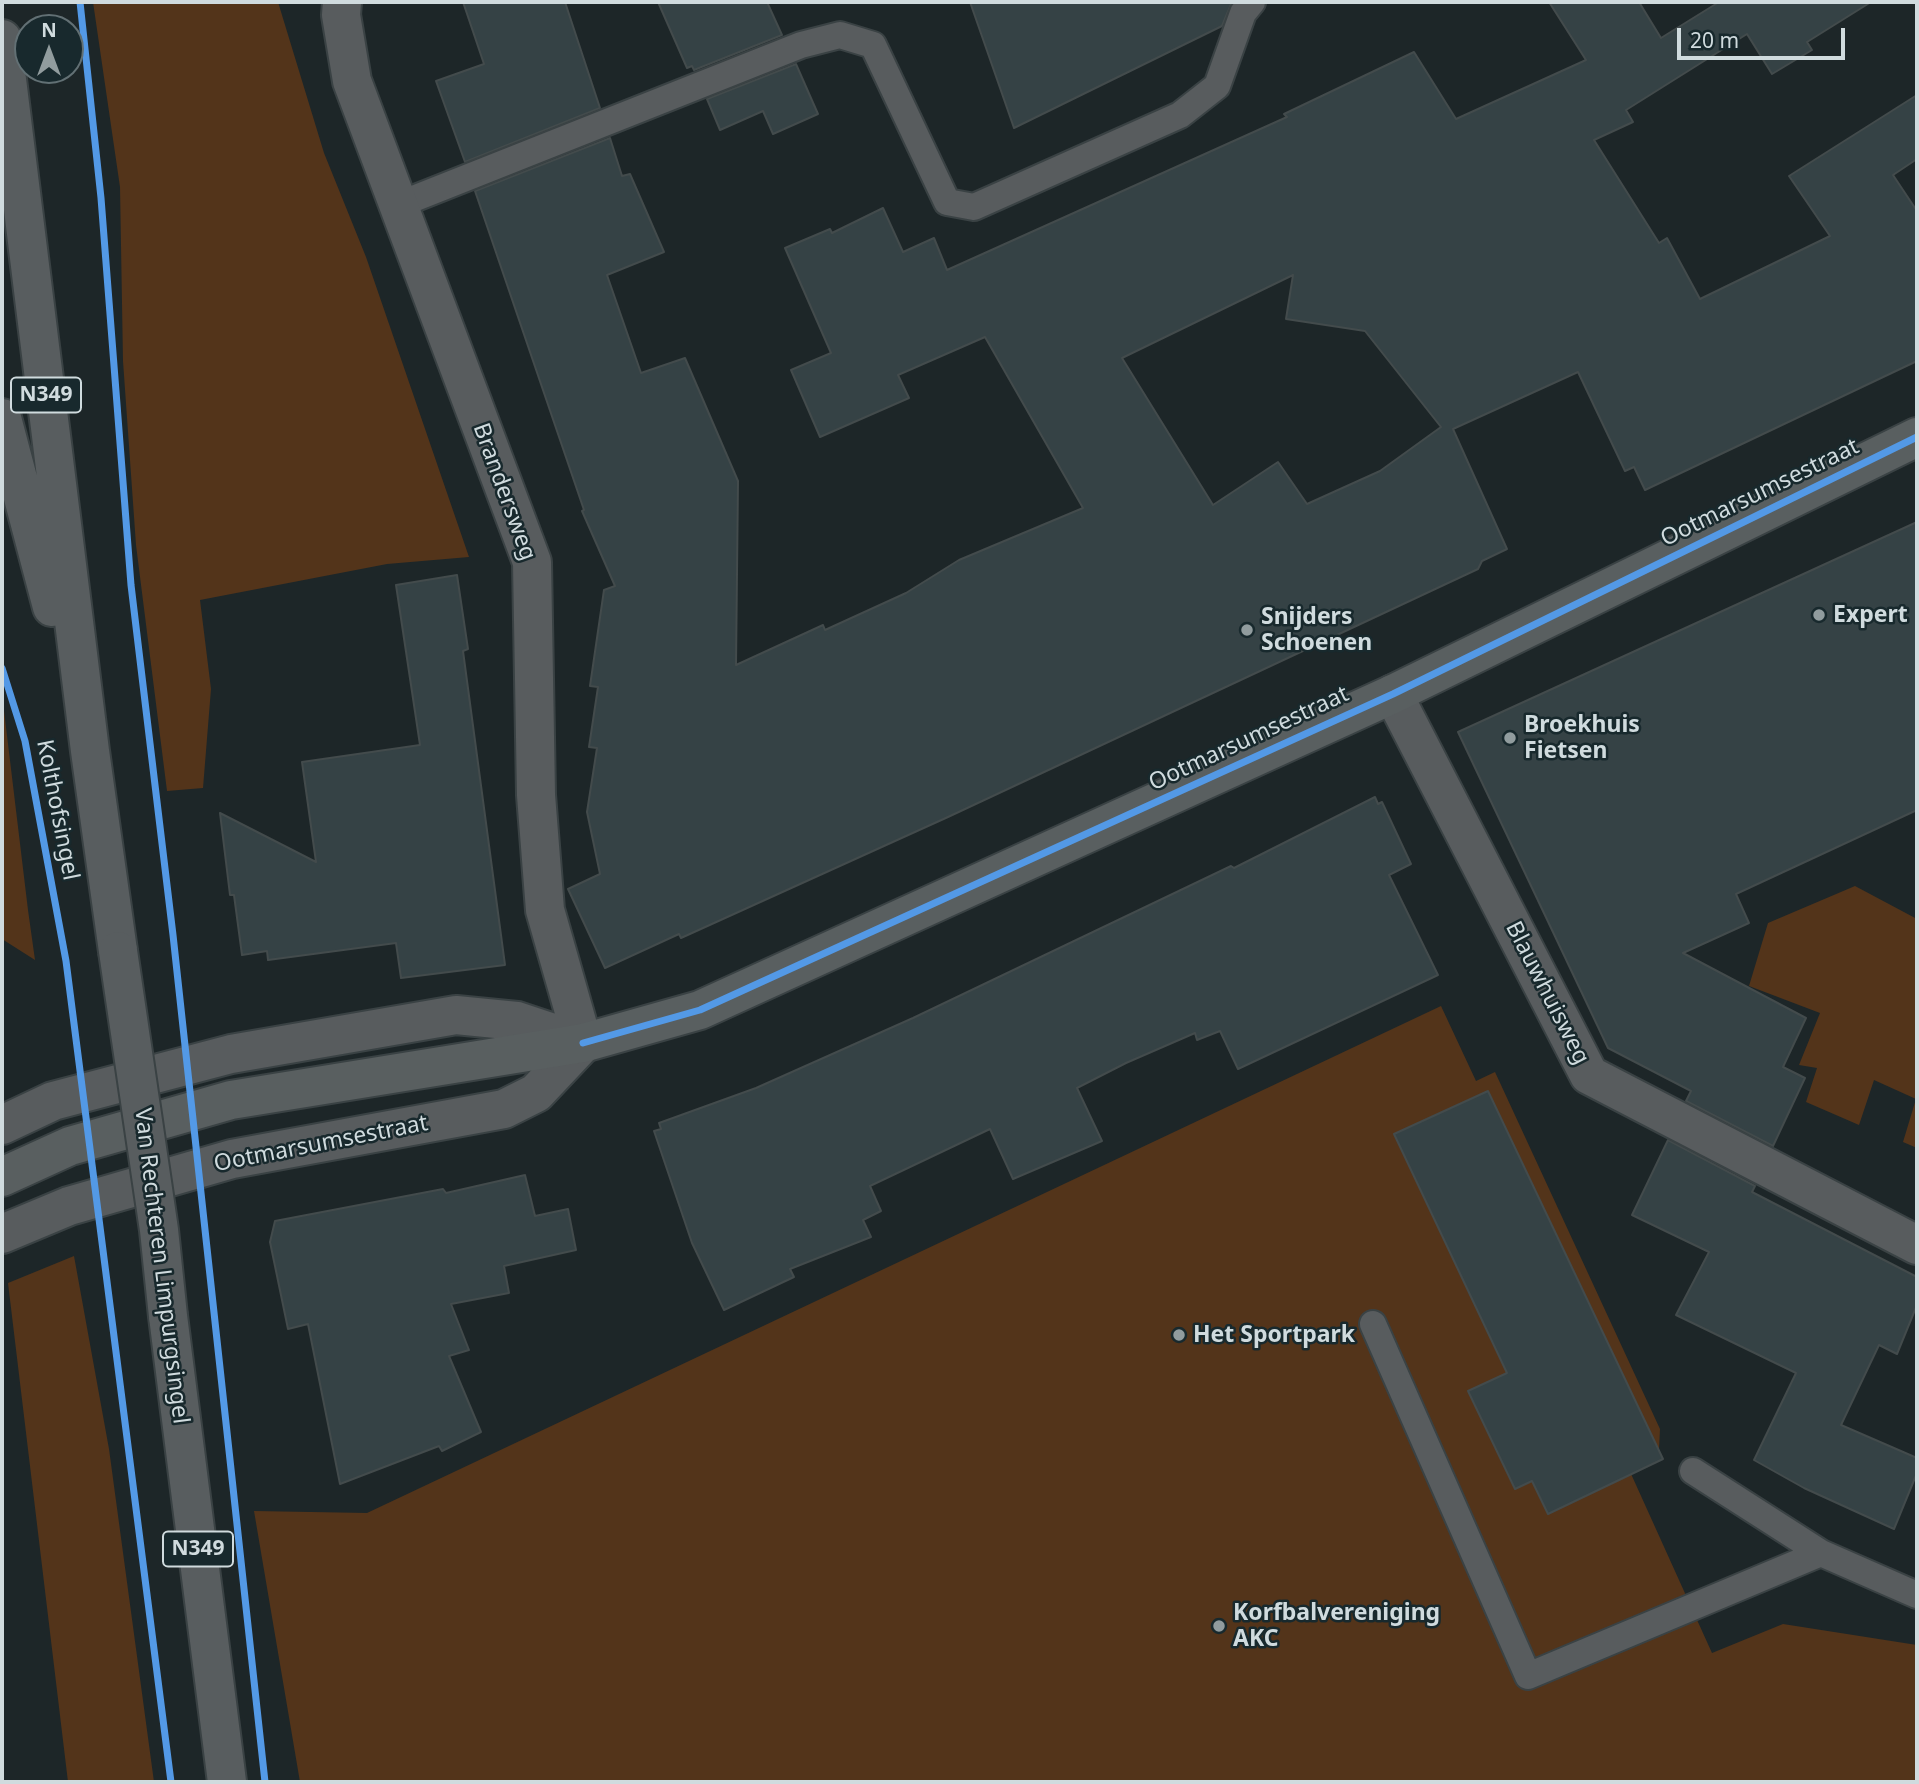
<!DOCTYPE html>
<html>
<head>
<meta charset="utf-8">
<style>
  body { margin:0 }
  #map { position:relative; width:1919px; height:1784px; overflow:hidden; background:#1d2628; font-family:"Noto Sans",sans-serif }
  canvas { display:block }
  .frame { position:absolute; inset:0; border:4px solid #d0dbde; pointer-events:none }
  .north { position:absolute; left:14px; top:14px; width:70px; height:70px; box-sizing:border-box; background:#18292d; border:2px solid #627074; border-radius:50%; rotate:0deg; font-size:19px; font-weight:700; line-height:28px; text-align:center; color:#d0dbde }
  .north::after { content:''; display:block; margin:auto; width:24px; height:32px; background:#919c9e; clip-path:polygon(50% 0,100% 100%,50% 72%,0 100%) }
  .scale { position:absolute; left:1677px; top:28px; width:168px; height:32px; box-sizing:border-box; border:4px solid #d0dbde; border-top:0; padding-left:9px; font-size:21px; line-height:24px; white-space:nowrap; color:#d0dbde; -webkit-text-stroke:5px #18292d; paint-order:stroke }
</style>
</head>
<body>
<div id="map">
<canvas width="1919" height="1784"></canvas>
<div class="frame"></div>
<div class="north">N</div>
<div class="scale">20 m</div>
</div>
<script>
const context = document.querySelector('canvas').getContext('2d');
context.lineJoin = 'round';
function paint(path, color) {
  context.fillStyle = color;
  context.fill(path, 'evenodd');
}
function toPath(rows) {
  const path = new Path2D();
  for (const r of rows) {
    path.moveTo(r[0], r[1]);
    for (let i = 2; i < r.length; i += 2) path.lineTo(r[i], r[i + 1]);
  }
  return path;
}
function strokePath(path, color, width, dash) {
  context.strokeStyle = color;
  context.lineWidth = width;
  context.lineCap = dash ? 'butt' : 'round';
  context.setLineDash(dash || []);
  context.stroke(path);
}
function label(font, color, halo, rows, align = 'center') {
  context.font = font + ' "Noto Sans",sans-serif';
  context.lineWidth = 5;
  context.setLineDash([]);
  context.textBaseline = 'middle';
  context.strokeStyle = halo;
  context.fillStyle = color;
  for (const [text, x, y, turn = 0] of rows) {
    context.save();
    context.translate(x, y);
    context.rotate((+turn || 0) * Math.PI / 180);
    context.textAlign = isNaN(turn) ? turn : align;
    if (halo) context.strokeText(text, 0, 0);
    context.fillText(text, 0, 0);
    context.restore();
  }
}
const green = toPath([
  [93,2,278,2,324,153,366,257,469,557,387,564,200,600,211,689,203,788,167,791,136,545,123,361,120,187],
  [2,694,28,910,35,960,2,939],
  [1855,886,1917,919,1917,1148,1903,1142,1916,1099,1874,1080,1859,1125,1806,1102,1817,1068,1799,1065,1820,1013,1749,986,1768,923],
  [1441,1006,1476,1081,1495,1072,1660,1429,1659,1450,1627,1465,1712,1653,1783,1624,1917,1645,1917,1782,300,1782,254,1511,367,1513],
  [74,1256,109,1449,154,1782,68,1782,8,1283]
]);
const building = toPath([
  [463,2,565,2,600,108,465,162,436,81,484,64,463,2],
  [658,2,767,2,782,35,694,70,692,66,687,68,658,2],
  [970,2,1232,2,1222,26,1014,128,970,2],
  [1549,2,1639,2,1661,38,1719,2,1871,2,1807,42,1812,50,1772,74,1747,34,1626,110,1633,122,1594,140,1659,243,1667,238,1700,299,1830,236,1789,176,1917,95,1917,159,1893,175,1917,211,1917,361,1645,490,1634,467,1625,471,1578,372,1453,429,1507,549,1482,561,1478,569,948,817,681,938,679,934,605,968,568,889,600,874,587,812,597,748,589,747,598,687,590,686,604,590,615,586,582,511,584,510,475,191,610,138,622,176,630,174,664,252,607,275,641,373,685,358,738,481,736,665,823,625,825,630,906,593,959,560,1083,508,985,337,898,375,909,398,820,437,791,370,831,353,785,248,830,229,832,233,883,208,903,252,934,238,947,270,1287,117,1284,114,1414,52,1456,119,1586,60,1549,2],
  [1293,275,1286,319,1365,331,1441,427,1380,471,1307,504,1278,462,1213,505,1122,358,1293,275],
  [796,64,818,114,773,134,763,111,720,130,707,99,796,64],
  [1917,522,1917,810,1736,894,1749,923,1683,953,1806,1018,1783,1067,1805,1078,1773,1146,1686,1101,1691,1091,1608,1048,1458,732,1917,522],
  [457,575,468,649,463,651,505,965,401,978,396,943,268,960,267,951,242,955,234,895,230,895,220,813,316,862,302,762,420,745,396,585,457,575],
  [1375,797,1378,804,1382,802,1411,864,1389,875,1438,975,1238,1069,1220,1031,1197,1040,1195,1033,1126,1063,1077,1088,1102,1141,1013,1179,990,1129,870,1186,881,1211,863,1220,871,1237,790,1269,794,1277,724,1310,692,1243,654,1131,661,1129,659,1123,756,1088,913,1018,1231,866,1234,868,1375,797],
  [1488,1091,1663,1459,1548,1514,1532,1481,1515,1489,1468,1391,1507,1373,1394,1134,1488,1091],
  [1668,1140,1755,1186,1752,1192,1917,1277,1917,1305,1897,1354,1879,1345,1841,1425,1917,1458,1917,1473,1894,1529,1804,1488,1754,1460,1796,1373,1676,1315,1709,1252,1632,1215,1668,1140],
  [525,1175,535,1216,568,1209,576,1250,504,1266,509,1293,451,1304,469,1350,449,1356,481,1432,442,1451,439,1446,340,1484,308,1324,288,1329,270,1242,275,1221,443,1189,446,1193,525,1175]
]);
const lane = toPath([
  [398,205,801,45,840,35,873,45,947,202,974,207,1180,115,1217,86,1243,13,1252,2],
  [1373,1324,1528,1676,1821,1553],
  [1693,1471,1821,1553,1917,1595]
]);
const street = toPath([
  [342,2,341,15,352,81,532,562,536,795,545,910,583,1043],
  [1393,694,1589,1075,1917,1245],
  [2,1125,53,1101,231,1054,456,1015,517,1021,583,1043],
  [2,1234,69,1206,232,1159,504,1109,536,1093,583,1043]
]);
const secondary = toPath([
  [2,1177,70,1146,231,1100,583,1043,700,1010,1393,694,1917,437]
]);
const primary = toPath([
  [2,39,90,751,118,951],
  [2,418,52,607],
  [168,1316,227,1782]
]);
const primaryBridge = toPath([
  [118,951,159,1230,168,1316]
]);
const cycleway = toPath([
  [80,2,101,198,131,585,173,935,265,1782],
  [2,668,25,741,66,961,171,1782],
  [583,1043,700,1010,1393,694,1917,437]
]);
const markers = [
  [1819,615,7,"#919c9e"],
  [1247,630,7,"#919c9e"],
  [1510,738,7,"#919c9e"],
  [1179,1335,7,"#919c9e"],
  [1219,1626,7,"#919c9e"]
];
const shields = [
  [46,395,70],
  [198,1549,70]
];
const shieldNames = [
  ["N349",46,395],
  ["N349",198,1549]
];
const streetNames = [
  ["Brandersweg",504,492,70],
  ["Ootmarsumsestraat",1760,493,-26],
  ["Ootmarsumsestraat",1249,739,-25],
  ["Kolthofsingel",57,810,79],
  ["Blauwhuisweg",1547,993,63],
  ["Ootmarsumsestraat",321,1144,-11],
  ["Van Rechteren Limpurgsingel",161,1266,83]
];
const poiNames = [
  ["Expert",1833,615],
  ["Snijders",1261,617],
  ["Schoenen",1261,643],
  ["Broekhuis",1524,725],
  ["Fietsen",1524,751],
  ["Het Sportpark",1193,1335],
  ["Korfbalvereniging",1233,1613],
  ["AKC",1233,1639]
];
paint(green, '#53341a');
paint(building, '#354245');
strokePath(building, '#434b4c', 2);
strokePath(lane, '#3a4244', 30);
strokePath(street, '#3a4244', 42);
strokePath(secondary, '#3a4244', 42);
strokePath(primary, '#3a4244', 42);
strokePath(lane, '#585c5e', 26);
strokePath(street, '#585c5e', 38);
strokePath(secondary, '#595f60', 38);
strokePath(primary, '#585d5f', 38);
strokePath(primaryBridge, '#3a4244', 42, []);
strokePath(primaryBridge, '#585d5f', 38);
strokePath(cycleway, '#5399e6', 7);
for (const [x, y, r, color] of markers) {
  const dot = new Path2D();
  dot.arc(x, y, r, 0, 2 * Math.PI);
  context.fillStyle = color;
  context.fill(dot);
  strokePath(dot, '#18292d', 2.5);
}
for (const [x, y, w] of shields) {
  const box = new Path2D();
  box.roundRect(x - w / 2, y - 17.5, w, 35, 5);
  context.fillStyle = '#18292d';
  context.fill(box);
  strokePath(box, '#d0dbde', 2);
}
label('bold 21px', '#d0dbde', null, shieldNames);
label('23px', '#d0dbde', '#18292d', streetNames);
label('bold 23px', '#d0dbde', '#18292d', poiNames, 'left');
</script>
</body>
</html>
